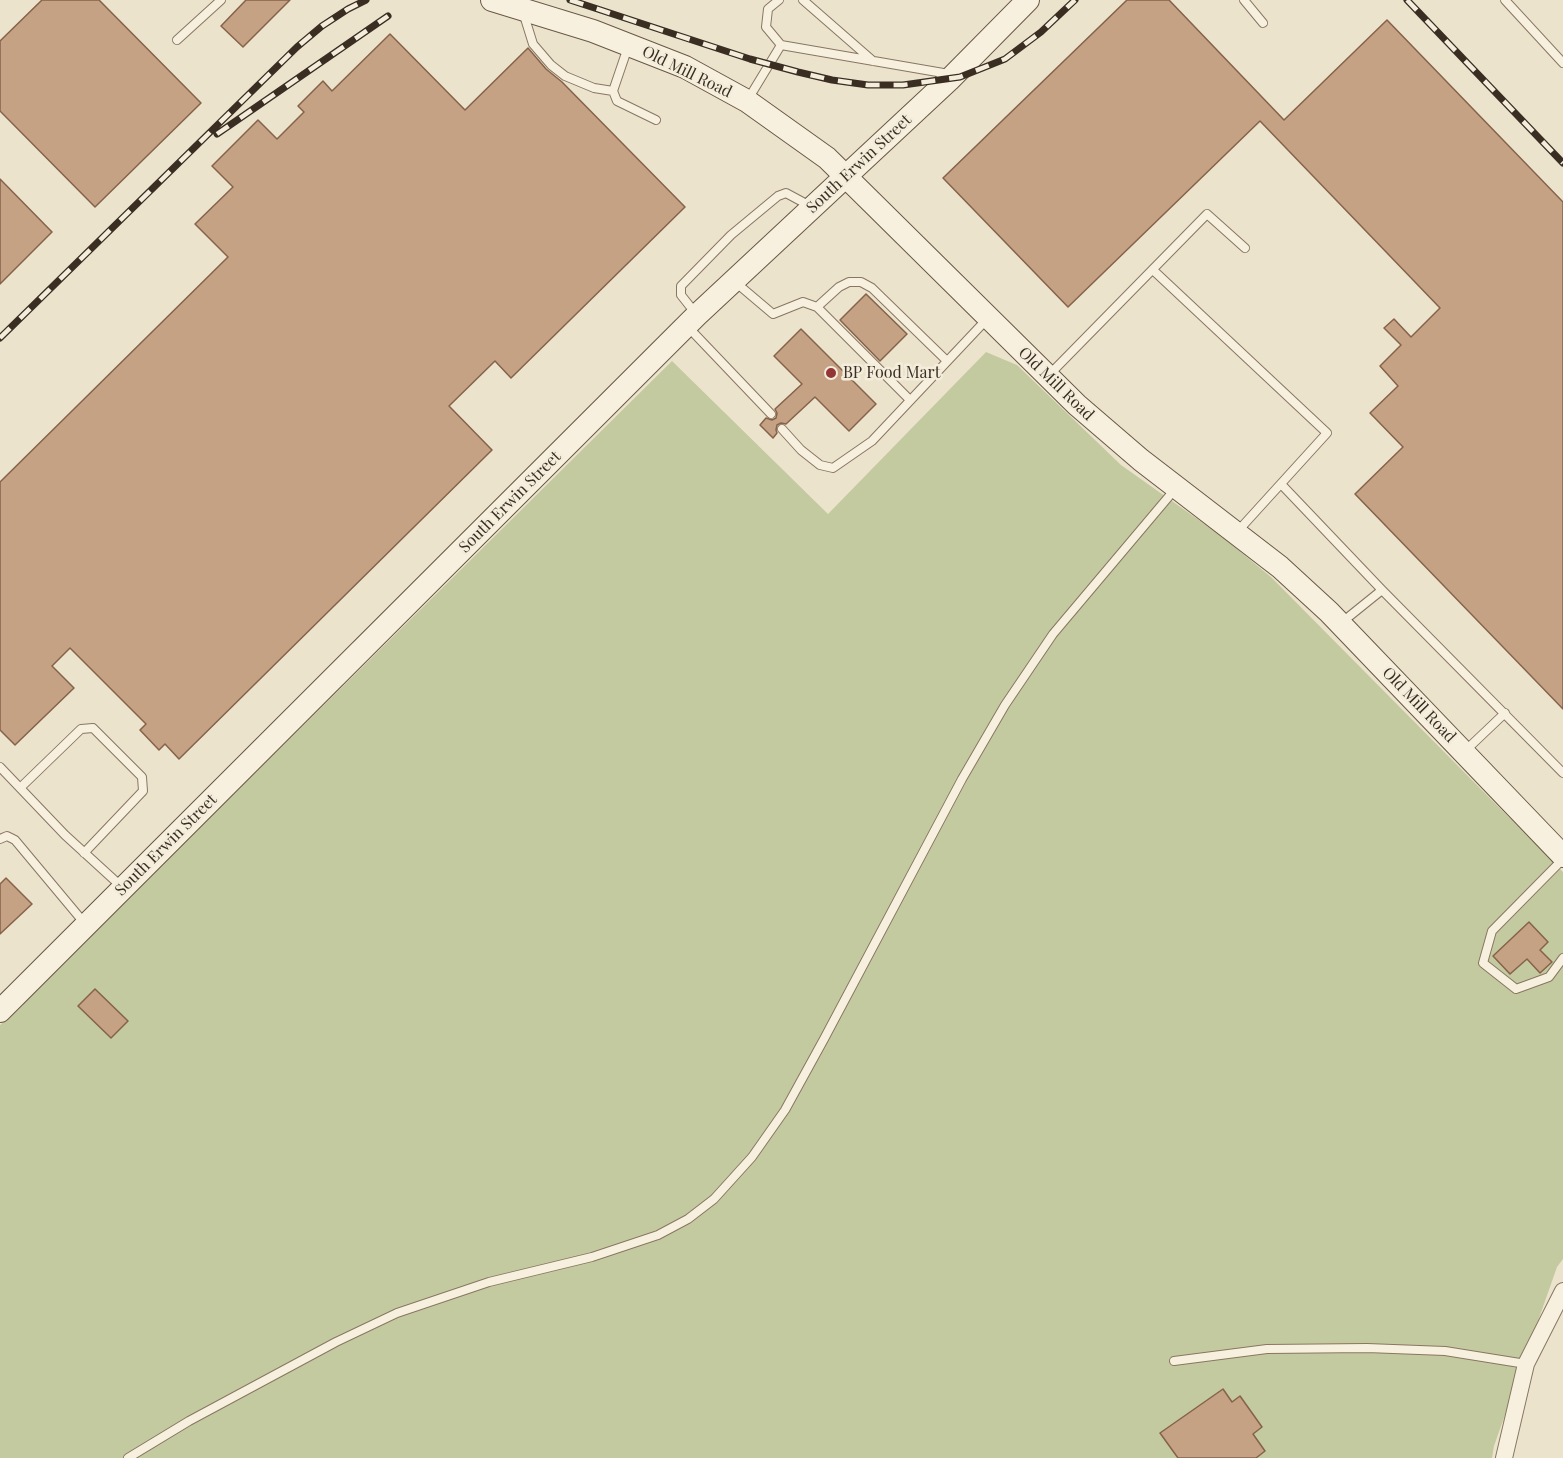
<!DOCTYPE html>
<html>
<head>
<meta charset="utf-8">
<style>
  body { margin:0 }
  canvas { display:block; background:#ece3cc }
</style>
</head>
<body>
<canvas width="1563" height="1458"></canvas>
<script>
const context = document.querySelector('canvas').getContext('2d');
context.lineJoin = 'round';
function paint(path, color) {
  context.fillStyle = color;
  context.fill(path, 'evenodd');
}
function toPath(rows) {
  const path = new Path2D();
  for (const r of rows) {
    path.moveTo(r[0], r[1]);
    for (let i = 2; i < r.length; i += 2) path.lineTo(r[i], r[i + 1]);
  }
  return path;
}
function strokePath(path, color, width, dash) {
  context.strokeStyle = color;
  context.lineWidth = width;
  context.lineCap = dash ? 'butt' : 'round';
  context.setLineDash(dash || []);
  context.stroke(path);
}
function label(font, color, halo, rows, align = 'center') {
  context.font = font + ' "Playfair Display",serif';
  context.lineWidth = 5;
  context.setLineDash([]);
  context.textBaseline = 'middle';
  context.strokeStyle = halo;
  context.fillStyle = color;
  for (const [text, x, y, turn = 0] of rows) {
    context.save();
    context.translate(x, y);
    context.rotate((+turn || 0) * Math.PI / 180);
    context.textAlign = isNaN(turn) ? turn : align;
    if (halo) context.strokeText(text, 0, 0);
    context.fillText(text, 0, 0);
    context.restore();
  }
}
const green = toPath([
  [986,352,1017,365,1121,465,1220,535,1271,577,1563,872,1563,1259,1557,1267,1494,1446,1492,1458,0,1458,0,1025,672,361,828,514]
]);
const building = toPath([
  [42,0,99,0,201,103,95,207,0,111,0,41,42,0],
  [246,0,290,0,243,47,221,26,246,0],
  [1127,0,1169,0,1284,120,1387,20,1563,202,1563,709,1355,494,1403,447,1370,413,1398,386,1380,366,1401,345,1384,328,1394,319,1411,337,1440,308,1260,121,1068,307,943,178,1127,0],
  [390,34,465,110,528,48,546,69,562,82,685,207,511,378,495,361,449,406,492,450,179,759,165,744,159,750,140,730,146,724,70,648,52,666,74,688,15,745,0,730,0,482,228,257,195,224,233,187,212,166,258,120,277,139,304,112,298,106,323,81,332,91,390,34],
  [0,179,52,232,0,284,0,179],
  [866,294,907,334,880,361,840,320,866,294],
  [801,329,876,404,849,431,815,397,786,424,781,423,777,425,776,430,777,433,773,438,760,425,766,418,772,420,776,418,777,413,775,409,802,384,774,356,801,329],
  [6,878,32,904,0,934,0,884,6,878],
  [1529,922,1548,942,1540,950,1552,962,1540,973,1527,959,1510,974,1493,956,1529,922],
  [95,989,128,1021,111,1038,78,1006,95,989],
  [1223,1389,1232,1402,1240,1396,1262,1427,1253,1434,1265,1451,1256,1458,1178,1458,1160,1433,1223,1389]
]);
const lane = toPath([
  [779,0,768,9,766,27,781,45],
  [803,0,873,61],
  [1244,0,1263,23],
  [1505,0,1563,63],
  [523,12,533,44,551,65,565,76,594,88,613,91,628,47],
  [177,40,221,0],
  [613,91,617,101,656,120],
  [747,101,781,45,949,74],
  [1153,270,1327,433,1237,532],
  [734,281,773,314,803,302,817,307,910,400],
  [817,307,839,287,849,282,861,282,872,288,947,361],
  [696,314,681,295,681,286,731,235,778,196,786,193,812,207],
  [688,327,771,414],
  [1049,375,1207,214,1245,248],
  [782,429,801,450,820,465,833,468,872,441,988,318],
  [1281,484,1382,590,1563,773],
  [1341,623,1382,590],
  [1464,752,1505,713],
  [0,767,65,835,123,888],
  [20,788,81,729,93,728,142,777,143,791,84,853],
  [0,839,7,836,15,840,86,925],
  [1563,859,1492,931,1483,963,1516,989,1549,977,1563,958],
  [1174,1361,1267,1349,1367,1348,1445,1351,1526,1364],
  [128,1458,189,1421,336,1342,397,1313,489,1282,592,1257,658,1235,688,1219,714,1199,752,1157,785,1110,824,1039,962,779,1005,705,1053,634,1176,488]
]);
const street = toPath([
  [1504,1458,1526,1364,1563,1291]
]);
const secondary = toPath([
  [492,0,593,31,685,67,747,101,827,158,1077,405,1141,460,1280,567,1329,612,1563,856],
  [0,1011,697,315,949,80,1028,0]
]);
const rail = toPath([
  [570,0,750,59,798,72,832,80,868,85,903,85,960,77,1005,59,1041,32,1075,0],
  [1407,0,1563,163],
  [217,134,388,16],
  [0,338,297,47,322,26,348,9,366,0]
]);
const markers = [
  [831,373,6,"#923736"]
];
const streetNames = [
  ["Old Mill Road",687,72,26],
  ["South Erwin Street",859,164,-43],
  ["Old Mill Road",1056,384,44],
  ["South Erwin Street",510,502,-45],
  ["Old Mill Road",1419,705,46],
  ["South Erwin Street",166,845,-45]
];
const poiNames = [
  ["BP Food Mart",843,373]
];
paint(green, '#c4caa0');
paint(building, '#c6a285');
strokePath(building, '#856249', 1.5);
strokePath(lane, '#887661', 10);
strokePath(street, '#887661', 18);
strokePath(secondary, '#6a5844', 24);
strokePath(lane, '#f7f0df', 8);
strokePath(street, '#f7f0df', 16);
strokePath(secondary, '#f7f0df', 22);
strokePath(rail, '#3a2e23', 7);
strokePath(rail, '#f4eddb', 4.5, [14]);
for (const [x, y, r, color] of markers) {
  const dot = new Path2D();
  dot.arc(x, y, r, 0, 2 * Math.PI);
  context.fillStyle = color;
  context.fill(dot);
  strokePath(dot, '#f4eddb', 2);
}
label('16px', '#3a2e23', '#f4eddb', streetNames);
label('16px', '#3a2e23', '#f4eddb', poiNames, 'left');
</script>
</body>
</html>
